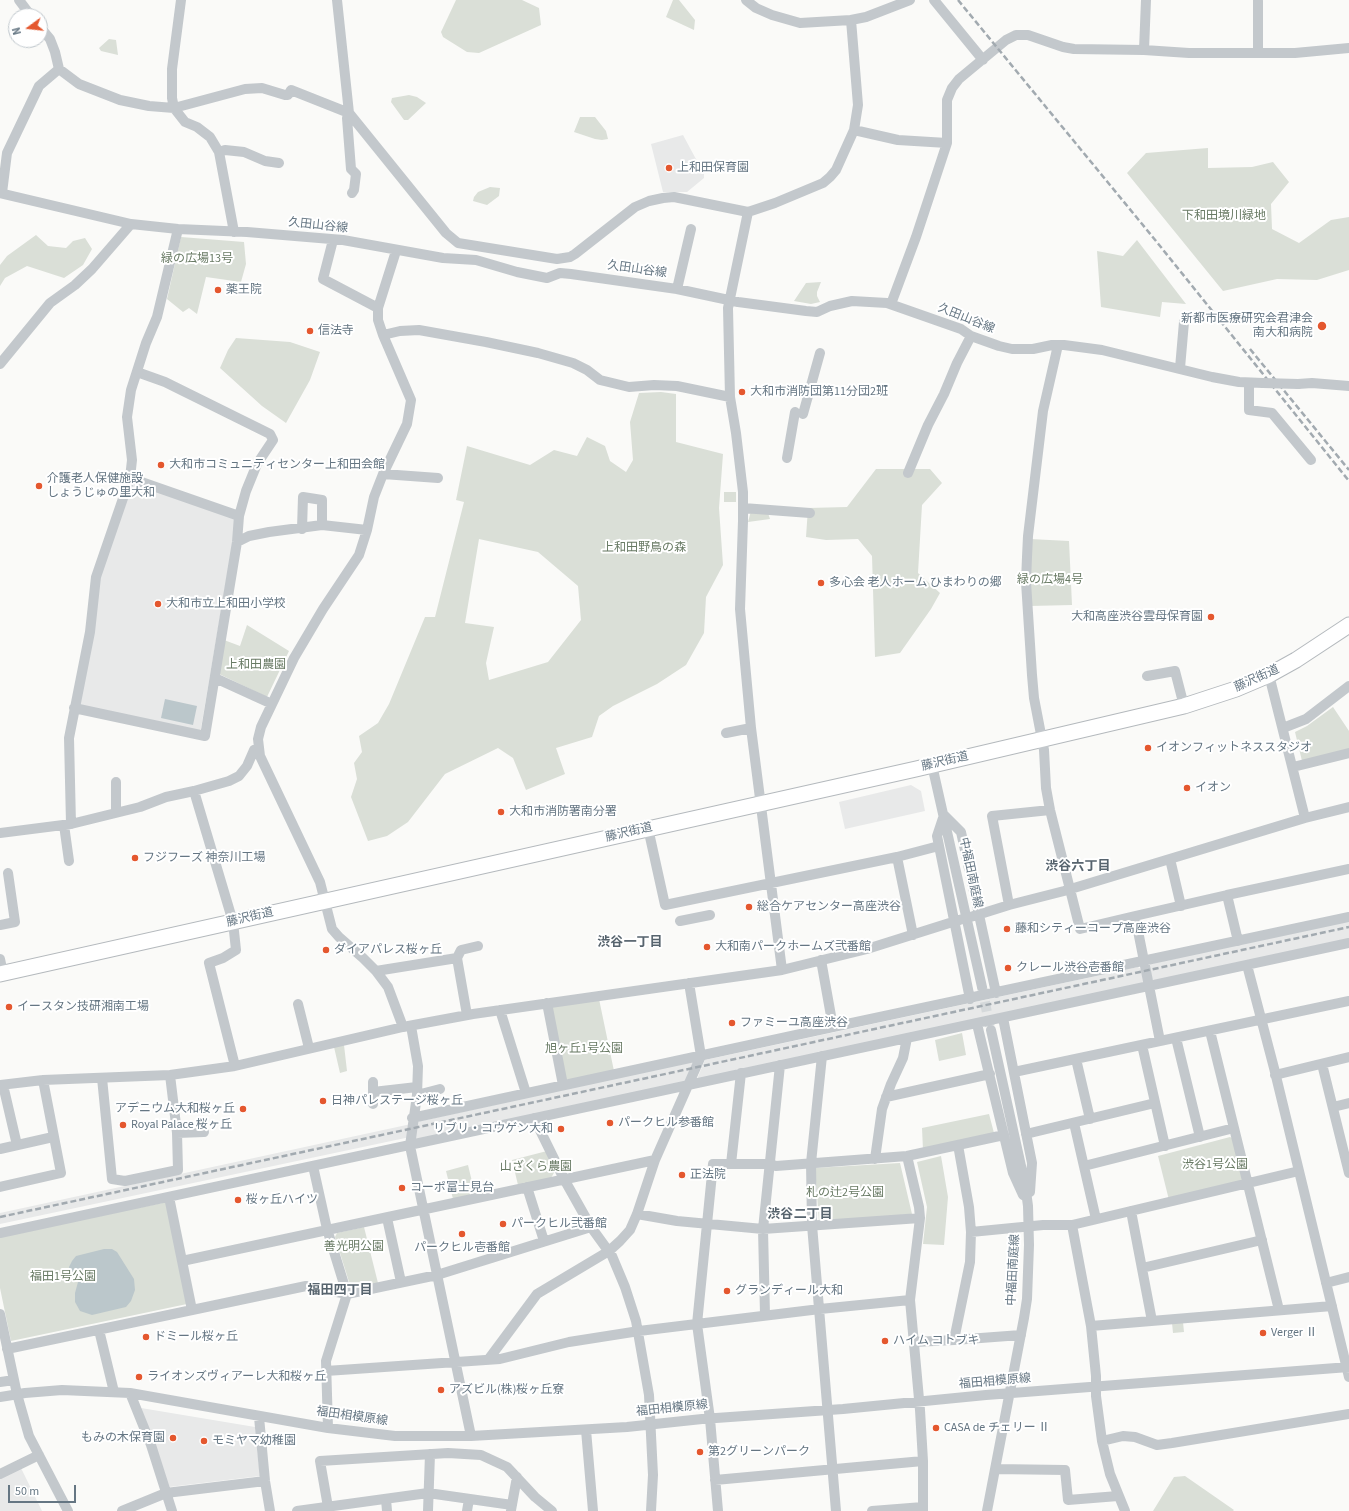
<!DOCTYPE html>
<html>
<head>
<meta charset="utf-8">
<style>
  body { margin:0 }
  #map { position:relative; width:1349px; height:1511px; overflow:hidden; background:#fafaf8; font-family:"Source Sans 3",sans-serif }
  canvas { display:block }
  .north { position:absolute; left:8px; top:8px; width:40px; height:40px; box-sizing:border-box; background:#fff; border:1px solid #c1c8cd; border-radius:50%; rotate:255deg; font-size:11px; font-weight:700; line-height:16px; text-align:center; color:#657683 }
  .north::after { content:''; display:block; margin:auto; width:14px; height:18px; background:#e4572e; clip-path:polygon(50% 0,100% 100%,50% 72%,0 100%) }
  .scale { position:absolute; left:8px; top:1485px; width:68px; height:18px; box-sizing:border-box; border:2px solid #657683; border-top:0; padding-left:5px; font-size:12px; line-height:14px; white-space:nowrap; color:#657683; -webkit-text-stroke:3px #fff; paint-order:stroke }
</style>
</head>
<body>
<div id="map">
<canvas width="1349" height="1511"></canvas>
<div class="north">N</div>
<div class="scale">50 m</div>
</div>
<script>
const context = document.querySelector('canvas').getContext('2d');
context.lineJoin = 'round';
function paint(path, color) {
  context.fillStyle = color;
  context.fill(path, 'evenodd');
}
function toPath(rows) {
  const path = new Path2D();
  for (const r of rows) {
    path.moveTo(r[0], r[1]);
    for (let i = 2; i < r.length; i += 2) path.lineTo(r[i], r[i + 1]);
  }
  return path;
}
function strokePath(path, color, width, dash) {
  context.strokeStyle = color;
  context.lineWidth = width;
  context.lineCap = dash ? 'butt' : 'round';
  context.setLineDash(dash || []);
  context.stroke(path);
}
function label(font, color, halo, rows, align = 'center') {
  context.font = font + ' "Source Sans 3","Noto Sans JP",sans-serif';
  context.lineWidth = 4;
  context.setLineDash([]);
  context.textBaseline = 'middle';
  context.strokeStyle = halo;
  context.fillStyle = color;
  for (const [text, x, y, turn = 0] of rows) {
    context.save();
    context.translate(x, y);
    context.rotate((+turn || 0) * Math.PI / 180);
    context.textAlign = isNaN(turn) ? turn : align;
    if (halo) context.strokeText(text, 0, 0);
    context.fillText(text, 0, 0);
    context.restore();
  }
}
const built = toPath([
  [683,135,704,174,704,178,687,192,663,192,651,144],
  [130,479,237,517,200,734,80,708,97,577],
  [911,785,921,791,925,811,845,829,839,802],
  [1349,920,1349,939,1155,981,1151,978,1149,967,1150,964],
  [1138,967,1141,969,1144,981,1142,983,697,1079,705,1060],
  [695,1061,687,1081,416,1140,416,1122],
  [411,1124,410,1137,0,1224,0,1213],
  [141,1408,255,1427,260,1476,169,1487],
  [21,1468,42,1511,0,1511,0,1479]
]);
const green = toPath([
  [456,0,522,0,539,8,541,25,479,53,467,52,443,37,441,32],
  [673,0,679,0,695,20,694,30,666,17],
  [109,39,116,40,118,55,101,51,99,48],
  [409,95,417,97,426,103,408,120,404,120,391,102,392,98],
  [580,117,595,117,606,131,608,139,602,140,595,139,574,132],
  [1208,148,1208,168,1252,167,1273,162,1289,182,1271,204,1272,229,1299,243,1331,220,1349,217,1349,270,1317,280,1277,279,1223,291,1127,173,1146,153],
  [490,187,500,188,499,196,487,205,473,201,474,197,478,192],
  [36,235,48,246,66,248,73,241,85,238,92,249,83,265,64,278,27,266,5,278,0,286,0,265,7,256],
  [181,237,244,242,246,264,241,282,206,277,197,314,189,308,183,312,167,299],
  [1137,240,1186,304,1162,302,1160,317,1101,307,1097,251,1123,256],
  [821,282,817,292,817,296,820,302,811,304,794,301,806,283],
  [236,338,290,342,320,352,310,380,286,423,262,406,220,368,228,350],
  [661,392,676,394,676,442,723,454,719,508,723,565,706,597,704,633,686,665,657,684,613,706,599,716,592,737,556,748,565,774,526,790,513,758,498,748,445,774,408,822,387,836,368,841,351,797,357,779,354,763,362,752,359,736,378,723,389,704,425,617,435,617,464,502,456,500,467,446,530,465,554,450,577,456,587,437,605,446,610,461,626,472,633,460,630,422,639,393],
  [479,539,538,552,578,586,581,620,548,662,489,680,486,663,494,627,465,623],
  [876,469,930,469,942,483,922,505,918,573,940,593,931,609,900,653,875,657,872,556,858,539,826,540,806,537,808,508,847,507],
  [724,492,736,492,736,502,724,502],
  [751,511,768,513,770,519,748,522],
  [1030,539,1069,541,1072,605,1030,606],
  [247,625,289,651,267,697,217,673,224,640,240,646],
  [1333,707,1349,731,1349,749,1302,761,1295,732,1307,726],
  [599,999,614,1071,568,1080,564,1078,551,1009,553,1006],
  [962,1033,966,1055,939,1061,935,1040],
  [344,1045,347,1071,340,1073,334,1047],
  [989,1114,994,1133,923,1150,922,1128],
  [1230,1137,1234,1139,1243,1180,1169,1200,1158,1156],
  [547,1151,555,1171,551,1178,518,1185,512,1160],
  [941,1156,948,1197,944,1245,923,1244,927,1207,917,1162],
  [900,1163,912,1214,819,1222,815,1168],
  [468,1165,475,1194,453,1199,446,1171],
  [167,1202,187,1304,11,1341,0,1288,0,1236],
  [364,1227,378,1283,354,1288,350,1285,335,1237,337,1233],
  [1183,1322,1184,1332,1173,1333,1172,1323],
  [1185,1476,1234,1510,1233,1511,1153,1511,1174,1477]
]);
const water = toPath([
  [165,699,197,706,193,725,161,718],
  [104,1249,112,1249,117,1252,134,1279,135,1290,131,1301,126,1307,92,1315,80,1311,75,1302,75,1293,78,1282,70,1273,69,1267,72,1261,76,1256]
]);
const minorTunnel = toPath([
  [982,987,990,1028]
]);
const minor = toPath([
  [19,0,31,16],
  [181,0,172,69,172,98,174,108,185,122,197,127,210,137,219,152,234,232],
  [337,0,349,113,446,233,458,243,557,259,570,257,575,254,635,207,649,201,663,198,674,197,748,212,775,203,823,183,830,177,836,170,854,130,858,105,851,20,800,23,772,15,756,8,746,0],
  [934,0,983,60],
  [1258,1,1258,52],
  [851,20,866,17,910,0],
  [40,27,50,39,55,52,59,69,79,84,120,100,149,106,174,108,245,89,262,88,285,95,288,95,291,90,349,113],
  [1144,50,1146,0],
  [347,118,351,169,356,174,354,190,352,193],
  [854,130,898,140,947,143],
  [219,152,225,150,244,152,265,161,279,163],
  [0,193,131,224,178,229,247,232,343,240,443,258,476,260,517,272,547,278,560,273,571,274,677,289,738,302,806,311,817,312,830,306,852,301,887,303,961,329,971,336,999,346,1012,349,1033,349,1052,345,1064,345,1102,350,1212,377,1239,382,1263,383],
  [2,193,7,153,39,86,59,69],
  [748,212,728,308,730,397,736,433,743,492,743,521,740,609,751,728,782,970],
  [333,240,323,279,378,308],
  [396,251,378,308,378,320,383,335,411,400,407,424,383,474,374,497,367,530,359,555,323,609,294,658,261,727,258,739,260,756,320,882,332,929,339,937,363,958,376,971,388,987,403,1027],
  [677,289,691,229],
  [891,304,916,237,947,143,947,100,952,88,959,79,1006,40,1016,35,1028,35,1063,47,1074,49,1144,50,1189,53,1295,53,1349,48],
  [383,335,400,331,419,330,486,342,538,353,573,363,587,370,600,380,629,387,654,385,677,386,730,397],
  [1058,345,1043,411,1028,536,1027,557,1026,582,1032,675,1034,698,1044,750,1046,788,1050,810,1080,929,1135,916],
  [0,364,50,303,75,285,92,269,131,224],
  [1180,368,1184,322],
  [1249,383,1249,410,1272,413,1311,460],
  [1298,384,1312,383,1349,386],
  [803,414,820,353],
  [787,458,795,412],
  [908,473,928,425,944,394,957,363,971,336],
  [383,474,438,478],
  [130,478,239,516],
  [743,508,810,513],
  [302,529,303,497,322,500,322,525],
  [237,542,249,536,269,532,322,525,367,530],
  [1269,675,1305,818],
  [1147,676,1175,671,1184,706],
  [215,678,272,704],
  [74,708,205,736,237,542,239,516,246,491,257,464,273,440,270,434,165,382,137,372],
  [1283,728,1306,719,1349,686],
  [726,733,751,728],
  [932,765,982,987],
  [1293,767,1349,753],
  [116,782,116,812],
  [194,791,233,922,236,950,223,958,209,963,235,1066],
  [944,815,937,836,970,999],
  [944,815,961,832,996,993],
  [71,824,69,738,90,632,96,577,130,478,132,460,127,417,131,390,146,343,157,317,178,229],
  [64,825,69,861],
  [648,828,665,905,897,857,913,935],
  [0,833,71,824,140,807,166,797,194,791,229,781,239,776,247,766,254,750,259,748],
  [897,857,935,847],
  [1170,859,1181,906],
  [1227,895,1349,869],
  [1009,905,992,816,1050,810],
  [974,916,1009,905,1064,891,1305,818,1349,807],
  [680,921,710,915],
  [0,925,15,922,8,873],
  [457,958,461,950,478,946],
  [0,959,3,973],
  [821,960,833,1027],
  [1247,965,1274,1068,1349,1377],
  [376,971,457,958,467,1015],
  [547,1003,563,1085],
  [298,1004,309,1048],
  [500,1010,526,1093],
  [1003,1018,1032,1163,1030,1192],
  [977,1024,1013,1173,1023,1195],
  [411,1026,418,1066,417,1095,410,1146,471,1436],
  [1210,1031,1279,1310],
  [1176,1038,1200,1137],
  [1160,1041,1135,916,1227,895,1238,941],
  [1142,1045,1165,1146],
  [822,1056,811,1163,812,1225,836,1511],
  [1076,1059,1090,1119],
  [1322,1064,1349,1173],
  [1014,1072,1349,1001],
  [1275,1075,1349,1057],
  [102,1078,112,1179,125,1181,178,1170,177,1133,170,1075],
  [0,1085,43,1080,170,1075,235,1066,403,1027,473,1014,782,970,867,949,959,920],
  [3,1085,17,1145],
  [373,1092,417,1087],
  [417,1095,440,1089],
  [886,1097,990,1074],
  [373,1104,373,1082],
  [1333,1107,1349,1103],
  [412,1118,833,1027,1349,917],
  [534,1118,564,1179,591,1227,612,1256,625,1287,636,1321,649,1395,653,1475,651,1511],
  [1074,1123,1096,1219],
  [177,1133,204,1132],
  [1026,1134,1155,1103],
  [0,1149,53,1137],
  [907,1156,919,1207,920,1218,910,1300,920,1410,923,1461,923,1511],
  [875,1159,882,1109,891,1084,903,1058,907,1038],
  [731,1164,741,1073],
  [313,1166,327,1229,347,1294,326,1361,328,1428],
  [1084,1166,1234,1128],
  [0,1187,61,1173,43,1080],
  [527,1187,544,1241],
  [169,1197,192,1310],
  [1131,1211,1152,1321],
  [637,1214,677,1221,763,1229,920,1218],
  [387,1218,401,1282],
  [1072,1225,1091,1326,1096,1376,1096,1396,1102,1441,1110,1474,1125,1511],
  [971,1232,1043,1225,1072,1225,1299,1171],
  [0,1233,1349,943],
  [182,1261,655,1160],
  [1142,1268,1262,1240],
  [1326,1283,1349,1277],
  [0,1314,17,1394,29,1436,68,1511],
  [765,1315,763,1229,780,1065],
  [1091,1326,1332,1306],
  [99,1330,114,1392],
  [954,1340,1021,1335],
  [914,1342,954,1340,970,1262,971,1232,969,1207,958,1145],
  [7,1349,306,1286,347,1294,437,1275,591,1227],
  [488,1360,537,1294,609,1251,620,1241,630,1230,637,1214,655,1160,701,1056,689,983],
  [326,1371,500,1359,569,1342,639,1331,820,1309,910,1300],
  [0,1382,14,1380],
  [130,1393,151,1445,172,1511],
  [0,1397,25,1393,62,1390,130,1393,328,1428,395,1436,471,1436,627,1427,702,1419,843,1409,986,1395,1349,1367],
  [259,1417,265,1481,270,1511],
  [586,1430,593,1511],
  [1102,1441,1123,1436,1135,1437,1157,1445,1172,1443,1349,1414],
  [995,1469,1065,1470,1068,1500,1118,1496],
  [0,1474,39,1455],
  [715,1480,923,1461],
  [386,1499,387,1511],
  [328,1507,320,1461,448,1453,481,1455,507,1467,535,1497,552,1511],
  [511,1510,517,1477],
  [122,1511,166,1493,265,1481],
  [297,1511,428,1493,512,1505],
  [428,1511,430,1454],
  [467,1511,469,1499],
  [718,1511,710,1419,697,1324,713,1164,770,1164,776,1166,907,1156,1004,1135],
  [872,1511,923,1507],
  [987,1511,1024,1318,1027,1299,1029,1245,1028,1206,1025,1184,991,1030]
]);
const highway = toPath([
  [0,974,916,769,1184,706,1236,689,1269,675,1296,660,1349,625]
]);
const rail = toPath([
  [958,0,1156,241,1349,481],
  [1250,349,1349,470],
  [0,1217,1349,927]
]);
const minorBridge = toPath([
  [1263,383,1298,384],
  [959,920,974,916]
]);
const markers = [
  [669,168,4,"#e4572e"],
  [218,290,4,"#e4572e"],
  [1322,326,5,"#e4572e"],
  [310,331,4,"#e4572e"],
  [742,392,4,"#e4572e"],
  [161,465,4,"#e4572e"],
  [39,486,4,"#e4572e"],
  [821,583,4,"#e4572e"],
  [158,604,4,"#e4572e"],
  [1211,617,4,"#e4572e"],
  [1148,748,4,"#e4572e"],
  [1187,788,4,"#e4572e"],
  [501,812,4,"#e4572e"],
  [135,858,4,"#e4572e"],
  [749,907,4,"#e4572e"],
  [1007,929,4,"#e4572e"],
  [707,947,4,"#e4572e"],
  [326,950,4,"#e4572e"],
  [1008,968,4,"#e4572e"],
  [9,1007,4,"#e4572e"],
  [732,1023,4,"#e4572e"],
  [323,1101,4,"#e4572e"],
  [243,1109,4,"#e4572e"],
  [610,1123,4,"#e4572e"],
  [123,1125,4,"#e4572e"],
  [561,1129,4,"#e4572e"],
  [682,1175,4,"#e4572e"],
  [402,1188,4,"#e4572e"],
  [238,1200,4,"#e4572e"],
  [503,1224,4,"#e4572e"],
  [462,1234,4,"#e4572e"],
  [727,1291,4,"#e4572e"],
  [1263,1333,4,"#e4572e"],
  [146,1337,4,"#e4572e"],
  [885,1341,4,"#e4572e"],
  [139,1377,4,"#e4572e"],
  [441,1390,4,"#e4572e"],
  [936,1428,4,"#e4572e"],
  [173,1438,4,"#e4572e"],
  [204,1441,4,"#e4572e"],
  [700,1452,4,"#e4572e"]
];
const poiNames = [
  ["上和田保育園",677,168],
  ["薬王院",226,290],
  ["新都市医療研究会君津会",1313,319,"right"],
  ["南大和病院",1313,333,"right"],
  ["信法寺",318,331],
  ["大和市消防団第11分団2班",750,392],
  ["大和市コミュニティセンター上和田会館",169,465],
  ["介護老人保健施設",47,479],
  ["しょうじゅの里大和",47,493],
  ["多心会 老人ホーム ひまわりの郷",829,583],
  ["大和市立上和田小学校",166,604],
  ["大和高座渋谷雲母保育園",1203,617,"right"],
  ["イオンフィットネススタジオ",1156,748],
  ["イオン",1195,788],
  ["大和市消防署南分署",509,812],
  ["フジフーズ 神奈川工場",143,858],
  ["総合ケアセンター高座渋谷",757,907],
  ["藤和シティーコープ高座渋谷",1015,929],
  ["大和南パークホームズ弐番館",715,947],
  ["ダイアパレス桜ヶ丘",334,950],
  ["クレール渋谷壱番館",1016,968],
  ["イースタン技研湘南工場",17,1007],
  ["ファミーユ高座渋谷",740,1023],
  ["日神パレステージ桜ヶ丘",331,1101],
  ["アデニウム大和桜ヶ丘",235,1109,"right"],
  ["パークヒル参番館",618,1123],
  ["Royal Palace 桜ヶ丘",131,1125],
  ["リブリ・コウゲン大和",553,1129,"right"],
  ["正法院",690,1175],
  ["コーポ富士見台",410,1188],
  ["桜ヶ丘ハイツ",246,1200],
  ["パークヒル弐番館",511,1224],
  ["パークヒル壱番館",462,1248,"center"],
  ["グランディール大和",735,1291],
  ["Verger Ⅱ",1271,1333],
  ["ドミール桜ヶ丘",154,1337],
  ["ハイム コトブキ",893,1341],
  ["ライオンズヴィアーレ大和桜ヶ丘",147,1377],
  ["アズビル(株)桜ヶ丘寮",449,1390],
  ["CASA de チェリー Ⅱ",944,1428],
  ["もみの木保育園",165,1438,"right"],
  ["モミヤマ幼稚園",212,1441],
  ["第2グリーンパーク",708,1452]
];
const parkNames = [
  ["下和田境川緑地",1224,216],
  ["緑の広場13号",197,259],
  ["上和田野鳥の森",644,548],
  ["緑の広場4号",1050,580],
  ["上和田農園",256,665],
  ["旭ヶ丘1号公園",584,1049],
  ["渋谷1号公園",1215,1165],
  ["山ざくら農園",536,1167],
  ["札の辻2号公園",845,1193],
  ["善光明公園",354,1247],
  ["福田1号公園",63,1277]
];
const streetNames = [
  ["久田山谷線",318,226,6],
  ["久田山谷線",637,270,8],
  ["久田山谷線",966,319,22],
  ["藤沢街道",1257,679,-24],
  ["藤沢街道",945,762,-13],
  ["藤沢街道",629,833,-13],
  ["中福田南庭線",970,873,78],
  ["藤沢街道",250,918,-13],
  ["中福田南庭線",1014,1270,-87],
  ["福田相模原線",995,1382,-5],
  ["福田相模原線",672,1409,-6],
  ["福田相模原線",352,1417,8]
];
const neighbourhoodNames = [
  ["渋谷六丁目",1078,867],
  ["渋谷一丁目",630,943],
  ["渋谷二丁目",800,1215],
  ["福田四丁目",340,1291]
];
paint(built, '#e8e9e9');
paint(green, '#dadfd7');
paint(water, '#bbc7cb');
strokePath(minorTunnel, '#d5d9db', 10, [10, 5]);
strokePath(highway, '#b4b9bd', 17);
strokePath(minor, '#c3c8cc', 10);
strokePath(highway, '#fff', 15);
strokePath(rail, '#a2aab0', 2.5, [6, 3]);
strokePath(minorBridge, '#c3c8cc', 10);
for (const [x, y, r, color] of markers) {
  const dot = new Path2D();
  dot.arc(x, y, r, 0, 2 * Math.PI);
  context.fillStyle = color;
  context.fill(dot);
  strokePath(dot, '#fff', 1.5);
}
label('12px', '#657683', '#fff', poiNames, 'left');
label('12px', '#687a64', '#fff', parkNames);
label('12px', '#657683', '#fff', streetNames);
label('bold 13px', '#57646e', '#fff', neighbourhoodNames);
</script>
</body>
</html>
